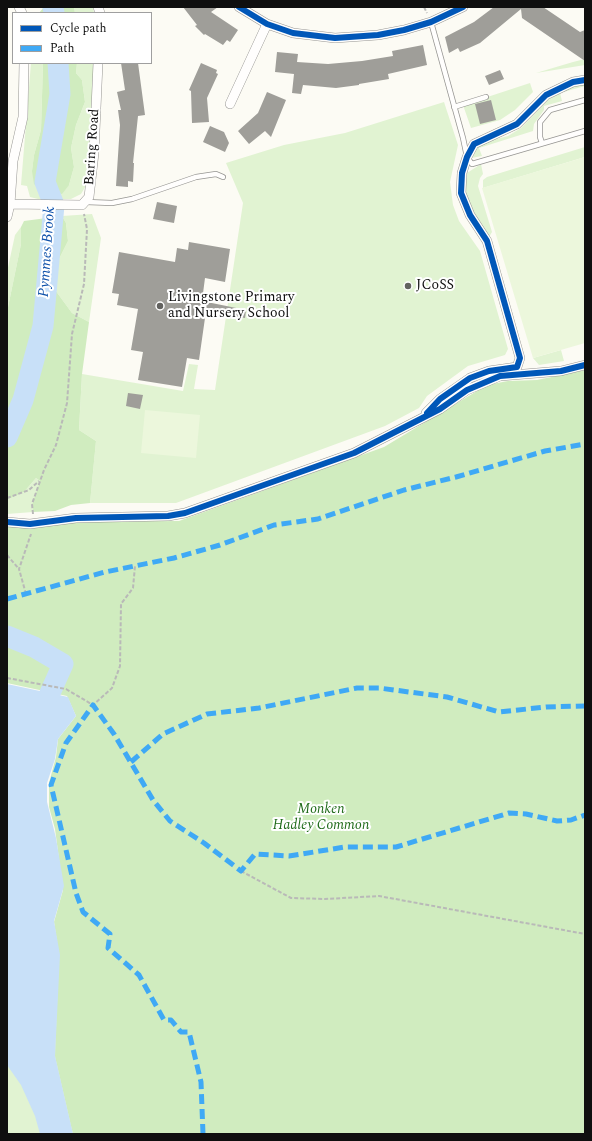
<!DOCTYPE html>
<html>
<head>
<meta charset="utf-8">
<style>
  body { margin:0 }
  #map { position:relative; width:592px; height:1141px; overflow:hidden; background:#fcfbf4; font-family:Spectral,serif }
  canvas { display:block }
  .frame { position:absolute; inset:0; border:8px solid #0f0f0f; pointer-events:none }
  .legend { position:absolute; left:12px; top:12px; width:140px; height:52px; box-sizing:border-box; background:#fff; border:1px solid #9f9f9f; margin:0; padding:5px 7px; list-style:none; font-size:12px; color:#0f0f0f }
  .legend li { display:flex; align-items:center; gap:8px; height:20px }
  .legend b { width:20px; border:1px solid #9f9f9f }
</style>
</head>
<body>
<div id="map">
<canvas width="592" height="1141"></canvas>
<div class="frame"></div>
<ul class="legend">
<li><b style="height:5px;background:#0057b8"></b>Cycle path</li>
<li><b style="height:5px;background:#3fa9f5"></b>Path</li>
</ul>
</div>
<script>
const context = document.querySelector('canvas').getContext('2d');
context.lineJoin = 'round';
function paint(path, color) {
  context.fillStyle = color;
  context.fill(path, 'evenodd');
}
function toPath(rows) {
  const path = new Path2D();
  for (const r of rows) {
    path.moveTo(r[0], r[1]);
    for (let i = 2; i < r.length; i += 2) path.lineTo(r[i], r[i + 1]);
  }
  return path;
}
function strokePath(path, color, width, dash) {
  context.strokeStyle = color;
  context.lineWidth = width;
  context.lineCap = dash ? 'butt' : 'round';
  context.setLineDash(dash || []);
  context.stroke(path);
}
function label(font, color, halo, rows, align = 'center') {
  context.font = font + ' Spectral,serif';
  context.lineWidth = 4;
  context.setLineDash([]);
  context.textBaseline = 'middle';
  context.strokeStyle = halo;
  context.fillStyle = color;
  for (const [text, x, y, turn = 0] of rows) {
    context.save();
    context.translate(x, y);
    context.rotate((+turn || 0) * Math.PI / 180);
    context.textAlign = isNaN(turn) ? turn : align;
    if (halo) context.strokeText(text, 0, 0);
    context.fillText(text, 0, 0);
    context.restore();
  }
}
const green = toPath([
  [74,7,93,7,94,13,75,13],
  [585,59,585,65,536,73,573,62],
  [31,63,43,63,41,130,34,155,32,171,69,185,74,167,71,148,76,125,85,102,82,80,76,73,77,63,94,63,87,184,81,194,71,199,38,199,30,197,27,186,21,185],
  [530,83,533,92,515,110,500,120,471,128,463,105],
  [585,83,585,86,560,93,562,101,544,106,544,110,534,124,533,131,479,148,482,156,471,158,475,149,485,142,508,136,521,128,548,100,572,86],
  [444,102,458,145,450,182,453,205,459,221,480,251,508,349,505,355,468,366,427,396,419,408,385,426,176,503,90,503,96,441,79,430,82,374,183,391,189,364,198,365,194,389,215,390,243,203,226,163,284,145,345,133],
  [585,147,585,157,483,188,483,180,487,177],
  [481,164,483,174,480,178,478,186,492,232,489,237,472,211,464,192,467,173],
  [92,214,101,238,89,322,72,313,50,283,56,265,68,241,66,223,62,216],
  [21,227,21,244,7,312,7,272,15,235],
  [561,350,564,361,539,365,533,358],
  [36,478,40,481,32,504,33,512,7,514,7,500,24,492],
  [59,974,73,1134,7,1134,7,984]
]);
const forest = toPath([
  [44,7,74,7,75,13,39,13],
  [43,63,77,63,76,73,82,80,85,102,76,125,71,148,74,167,69,185,62,194,43,191,34,184,32,171,34,155,41,130],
  [62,216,66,223,68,241,56,265,50,283,72,313,89,322,82,374,79,430,96,441,90,503,71,505,55,511,33,512,32,504,40,481,36,478,24,492,7,500,7,312,21,244,21,227,24,221],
  [585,370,585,1134,73,1134,55,1056,59,956,54,922,63,890,55,829,49,807,49,783,56,757,58,739,76,716,67,696,7,683,7,522,179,521,384,447,487,385,508,381,537,380]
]);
const pitch = toPath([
  [585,157,585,343,533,358,482,188],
  [145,410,200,415,196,458,141,453]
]);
const water = toPath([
  [7,684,68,697,76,716,58,739,55,759,47,783,47,802,56,838,64,886,54,921,60,955,55,1056,73,1134,40,1134,35,1116,21,1085,7,1065]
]);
const river = toPath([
  [53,7,54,13],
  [7,437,23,400,43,326,54,205,45,182,60,94,58,63],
  [7,636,34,647,63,664,50,693]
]);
const building = toPath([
  [183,7,218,7,211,12,238,30,230,42,227,40,223,45,205,34,204,35,195,26,197,25],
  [494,7,543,7,580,32,585,30,585,61,522,18,521,9,480,43,460,52,458,48,449,53,445,37,474,22],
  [423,45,427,65,388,74,389,79,359,84,359,85,336,88,303,85,301,94,292,93,294,74,275,72,277,52,298,54,297,62,328,64,362,61,393,56,392,51],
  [121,63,138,63,145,115,138,116,133,163,134,163,133,182,128,181,128,187,116,186,120,125,118,110,121,110,117,92,125,90],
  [201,63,217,70,216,73,218,74,207,98,209,122,192,123,191,91,189,90],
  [500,70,504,79,489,85,485,76],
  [267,92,286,100,271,137,265,131,249,144,238,131,258,113],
  [491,100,496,120,480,124,475,104],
  [210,126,224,132,229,143,225,152,203,142],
  [157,202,177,206,174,223,153,219],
  [189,242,230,249,225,282,205,278,202,301,246,310,245,318,206,311,199,360,187,358,182,387,138,380,143,352,131,350,138,309,117,305,119,294,112,293,119,252,175,262,177,248,188,250],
  [128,393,143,395,140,409,126,406]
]);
const path = toPath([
  [424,7,427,13],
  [7,498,29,490,39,481],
  [33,514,32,504,44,470,56,445,67,403,72,334,84,284,87,229,84,214],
  [7,555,19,569],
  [26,594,19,569,31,534],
  [7,678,66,689,93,705,112,688,120,666,121,604,133,588,135,566],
  [241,871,291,898,325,899,379,896,585,934]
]);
const service = toPath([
  [431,22,463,138,467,157,472,164,585,131],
  [454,107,486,97],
  [542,143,540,137,540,122,550,110,585,100],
  [86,202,112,203,132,199,196,177,216,174,223,177]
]);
const minor = toPath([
  [19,7,22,13],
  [98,7,100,13],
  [239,7,267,24,293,33,335,38,378,35,404,30,431,22,463,7],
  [230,104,267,24],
  [10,204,82,205,89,197,94,153,98,63],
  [7,217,10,204,13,161,23,117,24,63],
  [426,413,440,399,470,378,489,371,517,367,520,358,487,241,470,215,461,193,462,173,467,157,474,144,517,124,546,95,573,82,585,80],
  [7,522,30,524,76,518,168,516,185,513,354,453,440,409,467,390,500,376,561,371,585,365]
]);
const quiet = toPath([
  [7,599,105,572,174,558,220,545,274,525,318,519,404,490,456,477,545,451,585,444],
  [131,762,163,734,207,714,259,708,357,688,379,688,447,697,499,712,546,707,585,706],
  [203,1134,201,1082,189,1032,181,1032,171,1020,164,1020,139,975,108,948,110,934,83,912,76,893,51,785,66,743,93,705,114,734,153,800,170,821,204,843,241,871,255,854,289,856,345,847,396,847,509,813,526,814,557,821,571,820,585,815]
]);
const cycleway = toPath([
  [239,7,267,24,293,33,335,38,378,35,404,30,431,22,463,7],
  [427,413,440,399,470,378,489,371,517,367,520,358,487,241,470,215,461,193,462,173,467,157,474,144,517,124,546,95,573,82,585,80],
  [7,522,30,524,76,518,168,516,185,513,354,453,440,409,467,390,500,376,561,371,585,365]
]);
const markers = [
  [408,286,4,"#62625f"],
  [160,306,4,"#62625f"]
];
const streetNames = [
  ["Baring Road",93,147,-86]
];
const poiNames = [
  ["JCoSS",416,286],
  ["Livingstone Primary",168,298],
  ["and Nursery School",168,314]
];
const parkNames = [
  ["Monken",321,810],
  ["Hadley Common",321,826]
];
const waterNames = [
  ["Pymmes Brook",48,252,-86]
];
paint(green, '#e1f3d2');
paint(forest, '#d0ecbf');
paint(pitch, '#ecf7dc');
paint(water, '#c8e0f8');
strokePath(river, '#c8e0f8', 21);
paint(building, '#9f9e99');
strokePath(service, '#969592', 6);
strokePath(minor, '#969592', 10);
strokePath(path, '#b9b9b8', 2, [4, 2]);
strokePath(service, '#fffefd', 4.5);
strokePath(minor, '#fffefd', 9);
strokePath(quiet, '#3fa9f5', 5, [10, 5]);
strokePath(cycleway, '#0057b8', 6);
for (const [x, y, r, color] of markers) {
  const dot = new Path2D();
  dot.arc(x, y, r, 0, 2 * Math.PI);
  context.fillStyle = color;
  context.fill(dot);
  strokePath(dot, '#fff', 1.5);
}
label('14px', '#0f0f0f', '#fff', streetNames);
label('14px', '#0f0f0f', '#fff', poiNames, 'left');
label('italic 14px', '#206b1a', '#fff', parkNames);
label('italic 15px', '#0e51aa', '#fff', waterNames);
</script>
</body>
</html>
